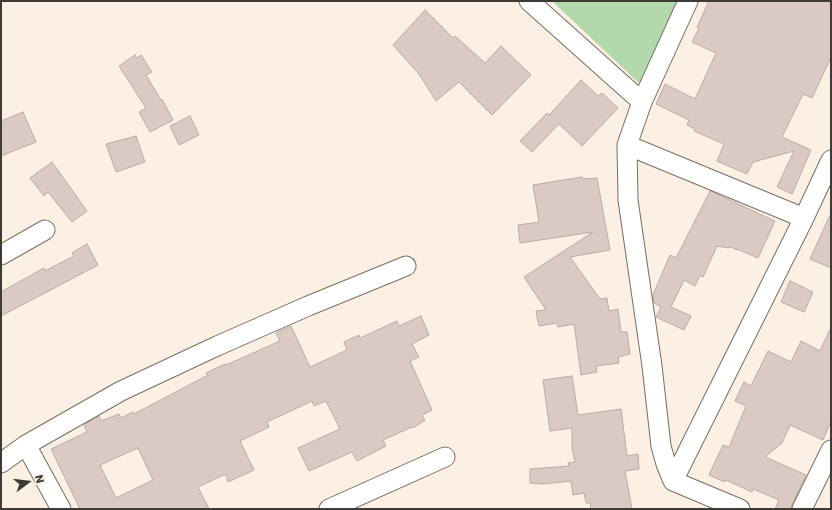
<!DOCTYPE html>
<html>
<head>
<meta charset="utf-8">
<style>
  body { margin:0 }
  #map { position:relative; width:832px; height:510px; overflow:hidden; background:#fbf0e3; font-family:Poppins,sans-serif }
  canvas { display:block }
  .frame { position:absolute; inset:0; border:2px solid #3e3a35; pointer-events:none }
  .north { position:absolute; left:8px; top:462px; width:40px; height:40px; -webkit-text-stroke:3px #fbf0e3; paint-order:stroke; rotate:75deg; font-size:11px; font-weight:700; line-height:16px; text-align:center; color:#3e3a35 }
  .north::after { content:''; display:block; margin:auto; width:14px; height:18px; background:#3e3a35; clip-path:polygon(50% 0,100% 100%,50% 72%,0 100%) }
</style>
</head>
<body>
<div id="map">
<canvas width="832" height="510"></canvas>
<div class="frame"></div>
<div class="north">N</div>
</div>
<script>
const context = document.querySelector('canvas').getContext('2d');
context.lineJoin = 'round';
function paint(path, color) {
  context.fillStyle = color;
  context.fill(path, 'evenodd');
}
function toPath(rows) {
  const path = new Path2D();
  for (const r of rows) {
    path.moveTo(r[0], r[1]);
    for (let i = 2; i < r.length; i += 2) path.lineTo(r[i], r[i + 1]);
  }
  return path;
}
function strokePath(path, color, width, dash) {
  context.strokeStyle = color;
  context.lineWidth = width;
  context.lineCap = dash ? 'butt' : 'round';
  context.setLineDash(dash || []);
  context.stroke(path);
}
const green = toPath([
  [552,1,677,1,640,84]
]);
const building = toPath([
  [709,1,831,1,831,57,812,98,803,94,782,137,811,150,792,194,777,187,794,151,753,162,747,174,717,161,724,144,694,131,695,129,687,125,689,120,656,104,665,84,695,99,716,53,692,42,699,28,697,27,709,1],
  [425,10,453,38,455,36,485,63,501,46,531,75,492,115,459,82,436,101,419,74,393,45,425,10],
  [135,55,137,58,141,55,152,72,146,75,161,100,162,99,173,120,150,132,139,112,146,108,119,66,135,55],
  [581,80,598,96,602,93,618,108,582,146,559,124,532,152,520,141,547,113,550,116,549,115,581,80],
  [23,112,36,142,1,156,1,121,23,112],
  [190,116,199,135,179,145,170,126,190,116],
  [136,136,145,162,116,172,106,144,136,136],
  [52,162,87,211,72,222,48,192,44,196,30,178,52,162],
  [582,177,583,179,597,178,610,250,570,257,600,299,607,298,609,311,618,309,621,332,627,332,630,354,618,357,619,363,596,366,597,372,581,375,574,324,558,327,557,323,539,326,536,311,546,310,524,277,593,232,520,243,518,225,539,222,533,185,582,177],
  [710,191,775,221,758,258,737,249,737,250,731,247,728,248,717,246,703,277,700,275,695,286,684,280,671,307,691,316,684,330,656,317,661,307,654,303,653,295,670,255,676,258,710,191],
  [831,213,831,268,810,259,831,213],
  [87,244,98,265,1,316,1,292,44,268,45,271,74,256,72,253,87,244],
  [790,281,813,292,804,312,781,302,790,281],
  [421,316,429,335,412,344,419,357,410,361,432,410,422,415,425,420,413,428,412,427,383,440,386,446,357,461,352,452,309,471,298,448,340,429,326,401,314,406,312,401,267,422,269,427,240,441,254,470,228,482,226,474,198,487,209,509,80,509,51,449,87,432,84,425,99,416,101,421,119,414,121,418,133,412,134,414,208,375,206,373,225,364,226,365,280,341,276,333,291,326,310,367,347,350,344,342,359,335,360,338,397,321,399,326,421,316],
  [138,448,153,480,116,498,100,465,138,448],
  [831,327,831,421,823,440,790,425,782,443,765,457,806,475,790,509,775,509,779,500,753,489,752,492,726,480,725,482,709,475,723,445,729,447,746,406,735,401,744,382,751,386,768,351,791,362,801,341,820,351,831,327],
  [572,376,578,415,621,409,627,456,638,454,639,469,625,471,632,509,591,509,590,503,586,503,584,493,573,495,571,481,544,484,530,483,530,469,569,466,568,463,575,462,572,448,572,428,550,431,543,380,572,376]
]);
const minor = toPath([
  [529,1,642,102],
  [688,1,642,102,627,145,628,200,652,366,661,446,666,464,673,481,740,509],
  [627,145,804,218],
  [1,255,45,230],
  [26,445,61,509],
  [1,463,26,445,121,391,217,346,308,306,406,266],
  [673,481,804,218,831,160],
  [329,509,445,457],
  [802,509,831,450]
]);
paint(green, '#b2d8ac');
paint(building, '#dbcac4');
strokePath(building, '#baaaa4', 1);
strokePath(minor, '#776e62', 21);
strokePath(minor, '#fff', 19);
</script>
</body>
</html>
